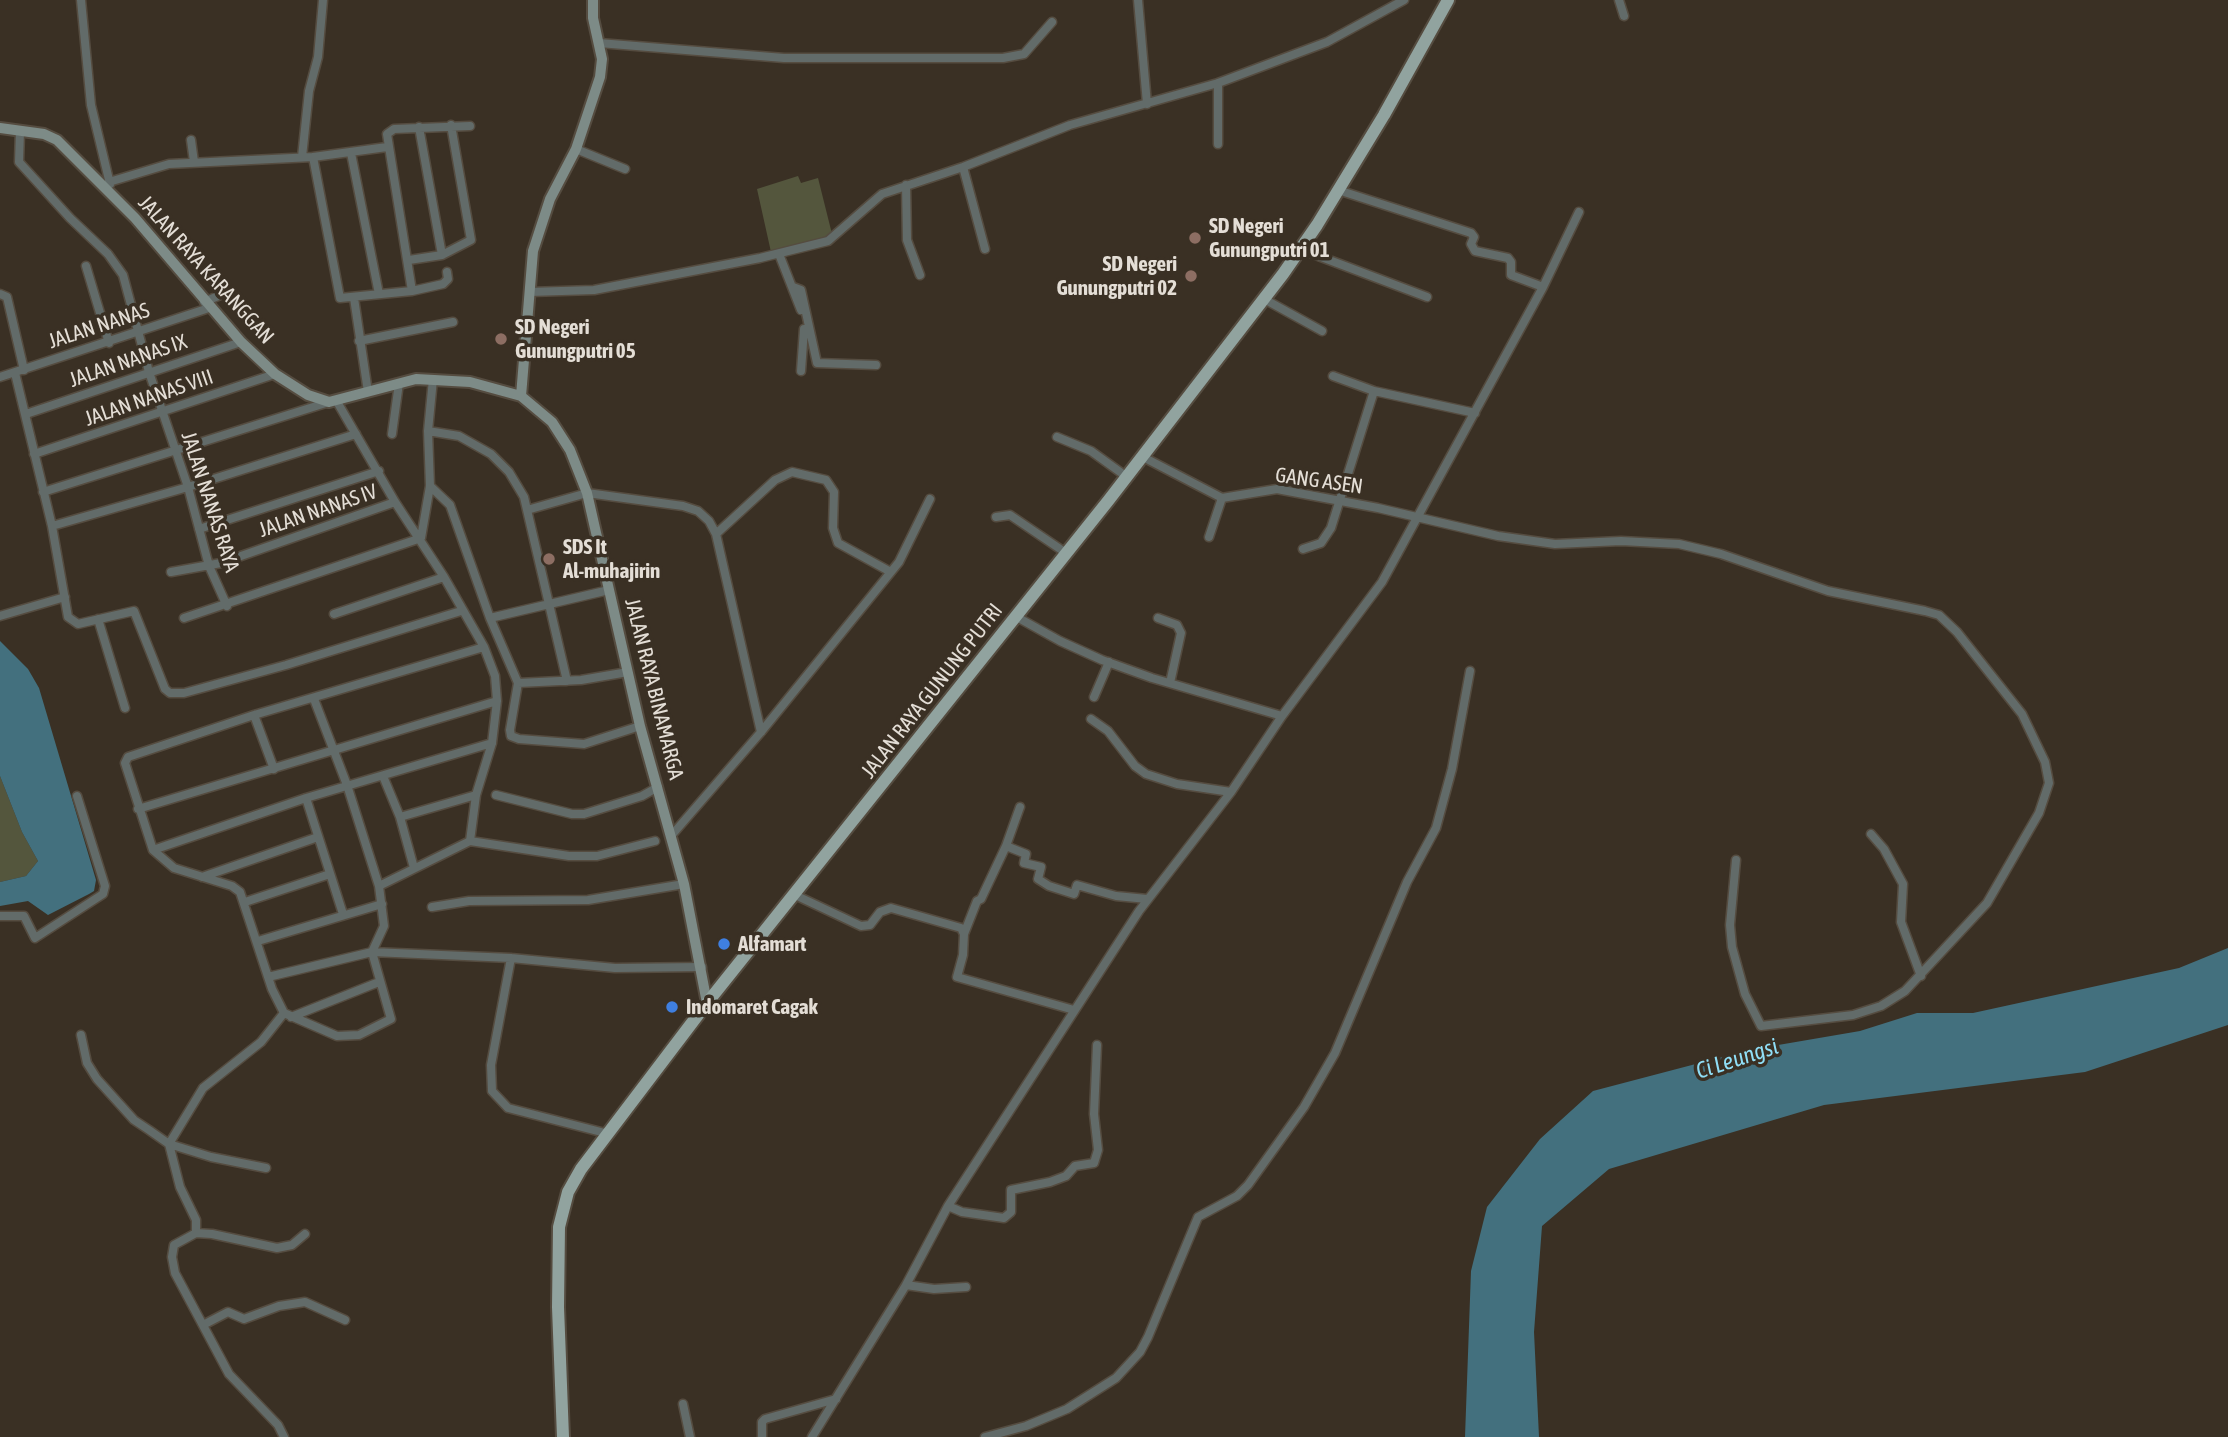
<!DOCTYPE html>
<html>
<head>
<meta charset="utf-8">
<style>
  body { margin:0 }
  canvas { display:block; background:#3a3024 }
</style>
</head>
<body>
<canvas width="2228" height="1437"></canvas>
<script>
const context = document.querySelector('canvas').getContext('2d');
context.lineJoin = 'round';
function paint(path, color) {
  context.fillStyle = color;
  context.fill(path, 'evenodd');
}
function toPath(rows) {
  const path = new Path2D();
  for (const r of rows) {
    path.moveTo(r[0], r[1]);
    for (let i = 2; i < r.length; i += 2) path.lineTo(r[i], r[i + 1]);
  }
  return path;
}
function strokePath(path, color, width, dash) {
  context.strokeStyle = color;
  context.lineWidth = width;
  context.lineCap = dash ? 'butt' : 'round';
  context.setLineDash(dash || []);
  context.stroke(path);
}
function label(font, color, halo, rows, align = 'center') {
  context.font = font + ' "Asap Condensed",sans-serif';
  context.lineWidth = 7;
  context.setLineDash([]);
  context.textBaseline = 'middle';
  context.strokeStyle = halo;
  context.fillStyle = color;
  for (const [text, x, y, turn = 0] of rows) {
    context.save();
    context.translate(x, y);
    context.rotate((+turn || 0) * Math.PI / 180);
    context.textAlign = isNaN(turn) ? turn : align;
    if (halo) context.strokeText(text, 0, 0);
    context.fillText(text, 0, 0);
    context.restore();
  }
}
const green = toPath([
  [798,176,801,183,818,178,832,234,825,238,771,252,757,189],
  [0,776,22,832,38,861,26,876,0,882]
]);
const water = toPath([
  [0,641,28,669,39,688,96,880,94,891,89,894,48,915,28,901,0,906,0,882,26,876,38,861,22,832,0,776],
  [2228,948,2228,1025,2085,1072,1824,1105,1609,1169,1542,1226,1534,1332,1539,1437,1465,1437,1471,1271,1487,1207,1540,1139,1593,1091,1749,1050,1860,1031,1917,1013,1973,1013,2179,968]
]);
const street = toPath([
  [81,0,91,105,110,184],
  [1138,0,1147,104],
  [1619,0,1624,16],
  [599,43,784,58,1003,58,1024,54,1052,22],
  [1218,83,1218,144],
  [419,127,442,255],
  [20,131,19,162,70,218,108,254,123,275,149,372,188,487,209,566,227,606],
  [191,140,194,162],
  [576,149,625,169],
  [351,153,379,294],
  [302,157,309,91,318,57,323,0],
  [313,157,340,298,412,291,443,284,448,279,447,272],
  [963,167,985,249],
  [109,182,169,164,313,157,387,147],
  [906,185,907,240,920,275],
  [1338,190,1471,233,1474,237,1471,244,1475,251,1508,258,1511,262,1511,275,1543,287],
  [1300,249,1427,297],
  [779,254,801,310],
  [409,260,442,255,471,240,451,125],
  [86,266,109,343],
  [793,287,801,290,817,363,876,365],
  [412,291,387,134,394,129,470,126],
  [529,292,594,290,760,258,828,241,882,194,963,167,1070,125,1218,83,1327,42,1404,0],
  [0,294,7,297,24,370],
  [354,298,368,392],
  [1264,299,1322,331],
  [204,302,230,291],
  [359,341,453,322],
  [801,371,804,329],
  [15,373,52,526,68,617,78,624,134,611,165,689,170,693,184,693,286,665,461,611],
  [0,377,209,308],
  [1374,391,1475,413],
  [336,400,395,502,444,577,484,647,495,676,497,701,492,743,476,795,470,841,379,886],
  [26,414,241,342],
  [428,431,459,436,491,454,509,472,524,497,567,681],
  [392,434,399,383],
  [1057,437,1091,451,1127,477],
  [34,454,275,374],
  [1143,457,1222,498,1277,489,1378,508,1498,536,1555,544,1621,541,1679,544,1721,554,1828,591,1925,611,1939,615,1957,632,2022,714,2045,762,2049,783,2039,813,1987,903,1905,991,1881,1006,1853,1015,1761,1026,1745,994,1732,947,1730,925,1736,860],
  [430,486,450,505,490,618],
  [43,492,329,402],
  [527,510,587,493,683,506,698,511,709,521,716,534,761,732],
  [996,517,1010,515,1066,553],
  [52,526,188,487,356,434],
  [199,529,379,471],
  [716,534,775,480,792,472,826,480,834,492,833,528,838,543,889,571],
  [1209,537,1222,498],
  [1303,549,1321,543,1331,528,1374,391,1333,376],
  [171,572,221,563,395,502],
  [334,614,444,577],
  [0,616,65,597],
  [1015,616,1060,641,1102,660,1152,678,1282,716],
  [184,618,421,538,430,486,428,431,433,379],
  [1158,618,1177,625,1181,633,1170,683],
  [98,619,125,708],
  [484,647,254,715,128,757,125,763,153,850,174,868,232,886,240,892,272,989,284,1013,337,1036,359,1035,391,1019,372,952,511,958,615,968,702,967],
  [518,683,490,618,609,590],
  [518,683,510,730,511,736,519,739,584,744,640,726],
  [518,683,581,680,628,672],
  [1094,697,1109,662],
  [254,715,274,769],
  [1091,719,1108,731,1135,766,1146,774,1177,784,1231,792],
  [383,776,400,817,414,868],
  [496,795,572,814,584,814,642,796,658,787],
  [306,798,343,914],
  [1020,807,1006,846,1026,854,1024,863,1041,867,1038,879,1049,886,1074,894,1077,885,1116,896,1147,899],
  [138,809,497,701],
  [400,817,476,795],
  [1871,834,1884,849,1903,884,1901,922,1921,976],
  [671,836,761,732,899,562,930,499],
  [470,841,569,856,597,856,655,841],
  [153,850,306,798,492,743],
  [202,877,318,837],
  [795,895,861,926,870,925,880,912,891,908,961,928,964,934,963,955,957,977,1074,1010],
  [245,902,330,874],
  [432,907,469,901,588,900,684,884],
  [0,916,24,916,35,938,103,894,105,886,77,796],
  [964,934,977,901,981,899,1006,846],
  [258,941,382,904],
  [511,958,491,1065,492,1091,508,1108,609,1134],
  [268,977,372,952,384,926,379,886,347,785,314,699],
  [291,1017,379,982],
  [81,1035,87,1063,97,1079,134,1120,149,1130,169,1144,211,1157,266,1168],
  [169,1144,203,1088,261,1042,284,1013],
  [169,1144,180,1187,196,1220,196,1233],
  [948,1206,962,1212,1004,1218,1011,1212,1011,1190,1050,1182,1066,1176,1075,1166,1094,1163,1098,1150,1094,1114,1097,1045],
  [906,1285,934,1289,966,1287],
  [203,1325,228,1312,244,1319,279,1306,305,1302,345,1320],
  [683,1404,690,1437],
  [284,1437,278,1425,229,1374,175,1273,172,1257,174,1245,196,1233,212,1234,277,1248,292,1245,305,1234],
  [762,1437,762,1422,765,1419,836,1399],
  [812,1437,906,1285,948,1206,1139,911,1231,792,1282,716,1382,582,1543,287,1579,212],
  [985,1437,1026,1426,1067,1409,1116,1378,1140,1352,1148,1337,1198,1217,1237,1196,1248,1185,1304,1107,1335,1053,1407,882,1436,828,1452,769,1470,671]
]);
const secondary = toPath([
  [0,128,44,134,57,140,135,218,241,342,275,374,308,395,329,402,416,379,470,382,521,396,552,422,570,450,587,493,640,726,684,884,707,1003],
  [521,396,533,251,550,199,576,149,600,77,602,59,593,18,593,0]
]);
const primary = toPath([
  [563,1437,558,1307,559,1227,568,1192,581,1169,707,1003,1108,501,1283,274,1317,225,1384,115,1448,0]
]);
const markers = [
  [1195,238,7,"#8d6e63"],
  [1191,276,7,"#8d6e63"],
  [501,339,7,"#8d6e63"],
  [549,559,7,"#8d6e63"],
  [724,944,7,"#3f7fe0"],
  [672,1007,7,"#3f7fe0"]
];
const poiNames = [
  ["SD Negeri",1209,226],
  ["Gunungputri 01",1209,250],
  ["SD Negeri",1177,264,"right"],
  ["Gunungputri 02",1177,288,"right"],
  ["SD Negeri",515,327],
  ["Gunungputri 05",515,351],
  ["SDS It",563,547],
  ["Al-muhajirin",563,571],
  ["Alfamart",738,944],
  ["Indomaret Cagak",686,1007]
];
const streetNames = [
  ["JALAN RAYA KARANGGAN",206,270,48],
  ["JALAN NANAS",99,326,-18],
  ["JALAN NANAS IX",128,361,-19],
  ["JALAN NANAS VIII",149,398,-19],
  ["GANG ASEN",1319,481,8],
  ["JALAN NANAS RAYA",210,502,72],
  ["JALAN NANAS IV",318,511,-19],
  ["JALAN RAYA BINAMARGA",654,689,76],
  ["JALAN RAYA GUNUNG PUTRI",932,691,-52]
];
const waterNames = [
  ["Ci Leungsi",1737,1059,-18]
];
paint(green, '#54563d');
paint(water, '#43707e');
strokePath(street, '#554c40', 11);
strokePath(secondary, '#554c40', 14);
strokePath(primary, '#554c40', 16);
strokePath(street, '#626b69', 8);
strokePath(secondary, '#7d8b87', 10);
strokePath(primary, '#91a39f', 12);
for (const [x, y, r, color] of markers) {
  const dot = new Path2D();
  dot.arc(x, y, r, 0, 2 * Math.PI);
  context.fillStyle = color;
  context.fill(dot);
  strokePath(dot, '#3a3024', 2.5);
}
label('bold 21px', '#e4ded6', '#3a3024', poiNames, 'left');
label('21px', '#e4ded6', '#3a3024', streetNames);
label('italic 23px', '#90dff7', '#3a3024', waterNames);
</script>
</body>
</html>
